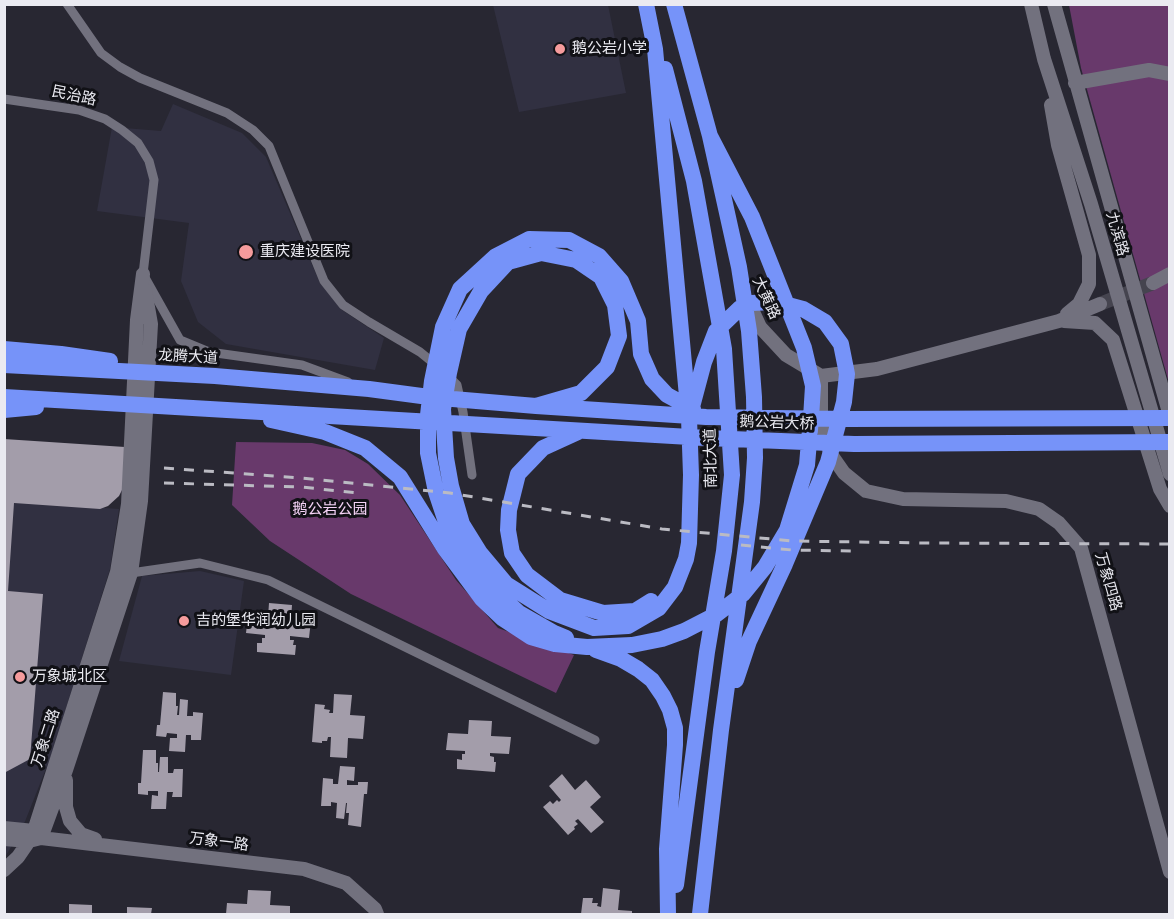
<!DOCTYPE html>
<html>
<head>
<meta charset="utf-8">
<style>
  body { margin:0 }
  #map { position:relative; width:1174px; height:919px; overflow:hidden; background:#282732; font-family:Figtree,sans-serif }
  canvas { display:block }
  .frame { position:absolute; inset:0; border:6px solid #eaeaf1; pointer-events:none }
</style>
</head>
<body>
<div id="map">
<canvas width="1174" height="919"></canvas>
<div class="frame"></div>
</div>
<script>
const context = document.querySelector('canvas').getContext('2d');
context.lineJoin = 'round';
function paint(path, color) {
  context.fillStyle = color;
  context.fill(path, 'evenodd');
}
function toPath(rows) {
  const path = new Path2D();
  for (const r of rows) {
    path.moveTo(r[0], r[1]);
    for (let i = 2; i < r.length; i += 2) path.lineTo(r[i], r[i + 1]);
  }
  return path;
}
function strokePath(path, color, width, dash) {
  context.strokeStyle = color;
  context.lineWidth = width;
  context.lineCap = dash ? 'butt' : 'round';
  context.setLineDash(dash || []);
  context.stroke(path);
}
function label(font, color, halo, rows, align = 'center') {
  context.font = font + ' Figtree,"Noto Sans SC",sans-serif';
  context.lineWidth = 6;
  context.setLineDash([]);
  context.textBaseline = 'middle';
  context.strokeStyle = halo;
  context.fillStyle = color;
  for (const [text, x, y, turn = 0] of rows) {
    context.save();
    context.translate(x, y);
    context.rotate((+turn || 0) * Math.PI / 180);
    context.textAlign = isNaN(turn) ? turn : align;
    if (halo) context.strokeText(text, 0, 0);
    context.fillText(text, 0, 0);
    context.restore();
  }
}
const built = toPath([
  [493,5,608,5,626,93,519,112],
  [173,104,242,133,266,157,320,283,342,310,384,338,375,370,226,344,198,322,181,281,189,223,97,211,112,127,161,131],
  [5,501,119,509,110,569,51,756,22,829,5,857],
  [200,571,244,581,231,675,119,661,142,576]
]);
const green = toPath([
  [1069,5,1169,5,1169,383,1081,68],
  [236,442,312,443,345,450,368,464,400,495,456,580,498,628,574,655,556,693,351,594,270,541,232,505]
]);
const building = toPath([
  [4,439,125,447,123,488,119,496,108,506,100,509,14,503,8,591,43,594,30,759,4,773],
  [269,603,292,605,291,619,311,620,309,638,290,636,290,640,294,640,293,645,296,645,295,655,257,652,257,643,262,643,262,638,265,638,265,635,246,633,248,616,268,617],
  [163,692,176,693,176,706,178,706,177,715,179,715,180,699,188,700,187,716,193,716,193,712,203,713,201,740,191,740,191,735,186,735,185,752,169,751,170,738,177,738,177,734,167,733,166,737,156,736,157,725,160,725],
  [334,694,352,695,350,715,365,716,363,739,348,738,347,758,330,757,331,737,328,737,327,741,322,741,322,743,312,742,315,704,325,705,324,709,330,710,329,713,333,713],
  [469,720,492,721,491,736,511,737,509,754,490,753,490,756,494,757,494,762,496,762,495,772,457,769,457,759,462,760,462,754,465,754,465,751,446,750,448,733,468,734],
  [143,750,156,750,156,763,158,763,158,772,159,772,160,757,168,757,168,773,173,773,174,769,183,769,182,797,172,797,173,792,167,792,166,809,151,809,152,795,158,796,158,791,148,791,148,795,138,794,138,783,141,783],
  [340,766,355,767,354,781,347,780,347,785,358,785,358,782,368,782,367,794,364,794,361,827,348,825,349,813,346,813,347,803,346,803,344,819,336,818,337,803,331,802,331,806,321,806,323,778,333,779,333,784,338,784],
  [562,774,575,790,586,780,601,797,590,807,604,822,591,833,578,819,575,821,578,824,574,827,575,829,568,835,543,807,550,801,553,804,557,800,559,802,561,800,549,786],
  [603,888,620,890,618,910,632,911,632,914,581,914,583,898,593,898,592,903,598,903,597,906,601,907],
  [248,890,271,891,270,905,290,906,290,914,226,914,227,903,247,904],
  [69,904,92,905,92,914,69,914],
  [127,907,152,908,151,914,127,914]
]);
const secondaryTunnel = toPath([
  [1100,304,1153,283]
]);
const street = toPath([
  [67,4,101,53,120,67,140,78,227,113,253,130,269,146,324,281,343,305,369,322,420,352,436,365],
  [4,99,79,110,105,119,122,130,138,143,149,161,154,180,143,274,180,340,209,352,302,365,348,382],
  [448,376,457,385,463,412,472,475],
  [131,573,200,563,268,580,595,740]
]);
const secondary = toPath([
  [1031,4,1044,59,1091,204,1170,474],
  [1054,4,1170,416],
  [1075,83,1149,70,1170,74],
  [1051,105,1058,145,1089,255,1089,284,1079,304,1067,314],
  [1153,283,1170,274],
  [748,301,760,327,786,355,821,376,877,369,1059,321,1100,304],
  [1064,321,1095,323,1113,340,1160,489,1170,506],
  [821,376,821,420,830,453,844,473,866,491,903,499,1006,501,1039,509,1059,523,1081,548,1170,872],
  [66,780,66,807,70,821,81,834,95,839],
  [4,828,34,831,39,837],
  [41,838,66,770,131,573,141,501,151,324,145,290],
  [4,839,29,841,41,838,304,869,346,883,375,909,377,914],
  [4,870,18,857,29,841,34,831,117,572,128,504,137,320,143,274]
]);
const highway = toPath([
  [674,4,710,136,739,267,749,331,754,397,755,458,752,502,721,730,700,914],
  [665,69,694,181,724,349,732,475,724,551,707,652,676,885],
  [4,349,61,354,110,361],
  [4,365,215,376,369,389,429,397,536,406,706,417,847,419,1170,418],
  [4,397,707,438,854,444,1170,442],
  [536,406,581,393,607,367,619,336,615,305,601,277,576,260,541,253,508,262,481,291,459,329,449,373,443,409,446,458,451,486,462,524,480,553,506,584,549,611,594,628,628,626,659,608,675,587,686,559,689,543,691,475,689,418,655,49,646,4],
  [692,407,704,362,716,331,740,308,751,303,777,302,803,309,825,322,841,344,847,374,844,402,828,462,785,564,749,641,736,680],
  [4,410,36,407],
  [271,420,325,432,365,448,400,477,445,549,482,599,502,618,531,637,555,644,587,647,632,645,662,639,684,631,717,614,743,594,765,567,787,530,807,465,811,418,813,386,804,348,752,217,710,136],
  [578,432,543,448,518,474,509,510,508,530,512,553,527,575,560,600,603,613,635,611,651,601],
  [566,638,554,633,519,613,488,585,467,557,447,525,436,492,428,453,428,415,432,381,443,327,460,289,496,256,529,239,569,240,599,256,621,281,638,321,641,354,652,379,667,395,693,409],
  [596,650,621,659,638,669,652,680,663,696,670,710,675,728,675,745,667,849,668,914]
]);
const rail = toPath([
  [164,468,302,478,450,493,662,529,793,541,925,543,1170,544],
  [164,483,301,487,358,493],
  [741,545,792,550,852,551]
]);
const markers = [
  [560,49,6,"#f59b9c"],
  [246,252,8,"#f59b9c"],
  [184,621,6,"#f59b9c"],
  [20,677,6,"#f59b9c"]
];
const poiNames = [
  ["鹅公岩小学",572,49],
  ["重庆建设医院",260,252],
  ["吉的堡华润幼儿园",196,621],
  ["万象城北区",32,677]
];
const streetNames = [
  ["民治路",74,96,12],
  ["九滨路",1117,234,74],
  ["大黄路",766,298,65],
  ["龙腾大道",188,357,3],
  ["鹅公岩大桥",777,423,2],
  ["南北大道",711,458,-91],
  ["万象四路",1108,582,74],
  ["万象二路",46,738,-72],
  ["万象一路",219,842,7]
];
const parkNames = [
  ["鹅公岩公园",330,510]
];
paint(built, '#313041');
paint(green, '#68396b');
paint(building, '#a39daa');
strokePath(secondaryTunnel, '#45444f', 14, [14, 7]);
strokePath(street, '#72717e', 9);
strokePath(secondary, '#72717e', 14);
strokePath(highway, '#7693f9', 16);
strokePath(rail, '#bbbbc3', 3, [10, 10]);
for (const [x, y, r, color] of markers) {
  const dot = new Path2D();
  dot.arc(x, y, r, 0, 2 * Math.PI);
  context.fillStyle = color;
  context.fill(dot);
  strokePath(dot, '#111116', 2);
}
label('15px', '#eaeaf1', '#111116', poiNames, 'left');
label('15px', '#eaeaf1', '#111116', streetNames);
label('15px', '#f5d3f7', '#111116', parkNames);
</script>
</body>
</html>
